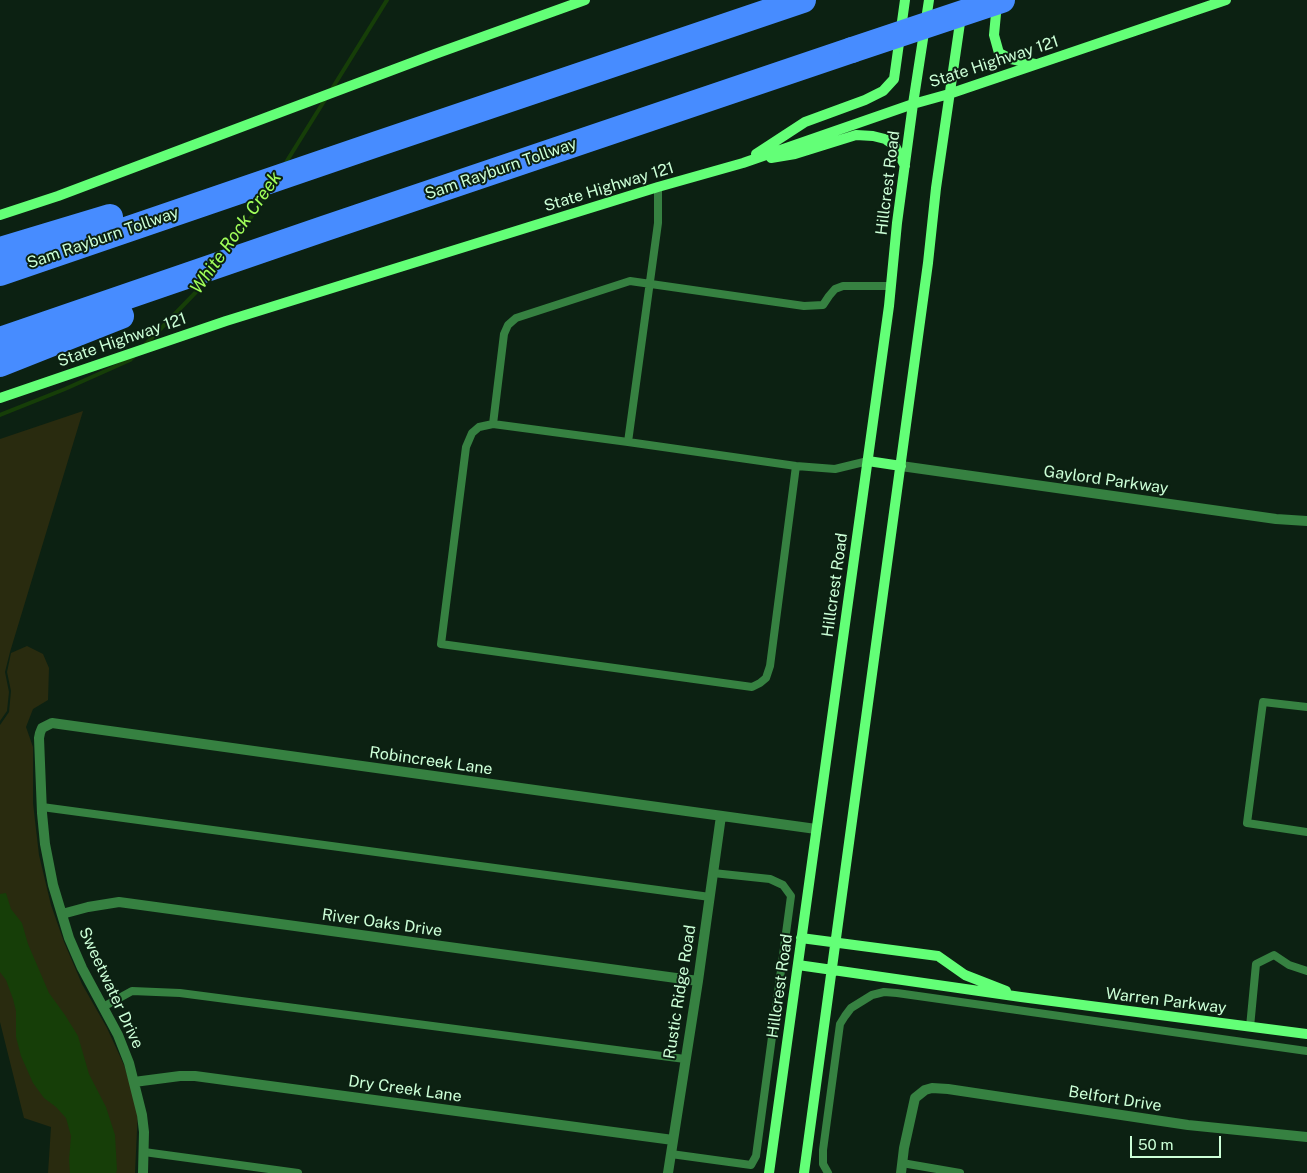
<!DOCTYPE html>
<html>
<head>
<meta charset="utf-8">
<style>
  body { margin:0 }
  #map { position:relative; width:1307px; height:1173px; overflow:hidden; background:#0c2112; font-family:"Public Sans",sans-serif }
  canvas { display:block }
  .scale { position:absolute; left:1130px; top:1136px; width:91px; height:22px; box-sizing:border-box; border:2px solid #ccffd7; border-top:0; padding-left:6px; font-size:15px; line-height:18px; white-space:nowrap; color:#ccffd7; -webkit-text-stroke:4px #0c2112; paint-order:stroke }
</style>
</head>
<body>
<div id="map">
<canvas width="1307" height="1173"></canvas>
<div class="scale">50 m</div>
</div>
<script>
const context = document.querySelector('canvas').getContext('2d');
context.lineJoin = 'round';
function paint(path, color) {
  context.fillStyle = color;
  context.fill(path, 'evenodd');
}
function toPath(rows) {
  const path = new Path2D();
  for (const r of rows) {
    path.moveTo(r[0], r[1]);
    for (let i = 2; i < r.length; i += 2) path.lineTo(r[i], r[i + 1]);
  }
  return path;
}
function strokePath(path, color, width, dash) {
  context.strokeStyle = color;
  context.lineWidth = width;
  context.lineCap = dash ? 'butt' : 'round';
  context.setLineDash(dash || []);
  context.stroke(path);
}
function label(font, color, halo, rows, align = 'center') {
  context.font = font + ' "Public Sans",sans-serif';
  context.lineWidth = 4;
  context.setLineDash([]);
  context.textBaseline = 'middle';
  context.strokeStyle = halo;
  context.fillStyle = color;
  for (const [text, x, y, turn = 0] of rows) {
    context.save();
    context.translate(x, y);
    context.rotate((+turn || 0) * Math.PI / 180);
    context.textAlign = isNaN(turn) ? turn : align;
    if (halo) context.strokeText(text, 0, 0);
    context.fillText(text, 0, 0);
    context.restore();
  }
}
const green = toPath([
  [83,411,10,652,5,672,9,692,7,711,0,721,0,439],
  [27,646,43,654,49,668,48,700,33,709,26,727,33,747,33,803,39,855,51,905,64,942,82,984,107,1028,124,1065,138,1109,135,1173,48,1173,51,1127,24,1118,0,1022,0,725,9,712,11,691,7,672,11,653]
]);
const water = toPath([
  [6,893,11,909,22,923,28,944,49,993,65,1015,78,1036,89,1074,106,1107,115,1135,117,1170,116,1173,70,1173,69,1160,71,1136,66,1118,56,1107,44,1098,33,1083,21,1056,16,1037,16,1011,13,999,6,980,0,972,0,894]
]);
const stream = toPath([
  [330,92,387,0],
  [285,164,326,98],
  [229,249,244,228,267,193],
  [145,345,197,291,205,281],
  [0,415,65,389,130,360,135,355]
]);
const service = toPath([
  [658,187,658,223,628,442,796,466,835,469,868,461],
  [493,424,479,427,472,433,466,447,441,644,752,687,760,683,766,678,770,666,796,466],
  [628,442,493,424,504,334,508,325,516,318,630,281,804,306,823,305,829,296,835,289,843,286,891,286],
  [1307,707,1263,702,1247,823,1307,832],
  [42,807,710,897],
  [103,1007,132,991,180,993,685,1059],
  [1250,1027,1256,964,1274,955,1289,965,1307,971],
  [144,1152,298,1173],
  [671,1154,751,1165,756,1156,791,896,783,885,770,879,713,873],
  [902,1163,960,1173],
  [828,1173,823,1164,823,1150,840,1024,845,1016,851,1008,872,995,884,992,897,993,1307,1051]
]);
const minor = toPath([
  [901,466,1276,519,1307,521],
  [62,914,88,907,119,902,698,981],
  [134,1082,180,1076,195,1076,673,1140],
  [143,1173,144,1132,142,1115,129,1063,118,1035,82,968,69,938,53,885,45,844,42,813,39,738,40,733,42,728,52,723,816,829],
  [668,1173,698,981,721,816],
  [901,1173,904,1148,915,1098,925,1090,932,1088,948,1089,1188,1125,1307,1137]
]);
const secondary = toPath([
  [997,3,994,35,999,53,1011,59,1035,64],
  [756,154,805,122,865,100,883,91,894,79,905,0],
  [771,158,795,154,856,135,873,136,885,139,895,146,905,166],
  [0,215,58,196,435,54,585,0],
  [0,398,226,321,658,187,743,163,913,104,949,94,1226,0],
  [868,461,901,466],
  [801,938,938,956,965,975,1006,991],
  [798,965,1021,997,1307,1034],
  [769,1173,889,306,897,223,913,104,929,0],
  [804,1173,928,263,936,188,961,16]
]);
const motorway = toPath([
  [0,250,110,217],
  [0,273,377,144,803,0],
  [0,340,323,229,852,50],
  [0,364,121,316]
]);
const motorwayBridge = toPath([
  [852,50,1002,0]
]);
const streetNames = [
  ["State Highway 121",994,62,-18],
  ["Sam Rayburn Tollway",501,169,-19],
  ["Hillcrest Road",888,183,-83],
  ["State Highway 121",609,187,-17],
  ["Sam Rayburn Tollway",103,238,-19],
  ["State Highway 121",122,340,-19],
  ["Gaylord Parkway",1106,480,8],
  ["Hillcrest Road",835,585,-82],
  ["Robincreek Lane",431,761,8],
  ["River Oaks Drive",382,923,8],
  ["Hillcrest Road",780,986,-82],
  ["Sweetwater Drive",111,988,65],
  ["Rustic Ridge Road",680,992,-81],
  ["Warren Parkway",1166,1001,7],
  ["Dry Creek Lane",405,1089,8],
  ["Belfort Drive",1115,1099,9]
];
const waterNames = [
  ["White Rock Creek",236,233,-55]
];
paint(green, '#292b0f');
paint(water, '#163e08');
strokePath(stream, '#163e08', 4);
strokePath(service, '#368141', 8);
strokePath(minor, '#368141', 10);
strokePath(secondary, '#63ff77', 10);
strokePath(motorway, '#478cff', 26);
strokePath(motorwayBridge, '#478cff', 26);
label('16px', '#ccffd7', '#0c2112', streetNames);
label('italic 18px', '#a1ff5a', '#0c2112', waterNames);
</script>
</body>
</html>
